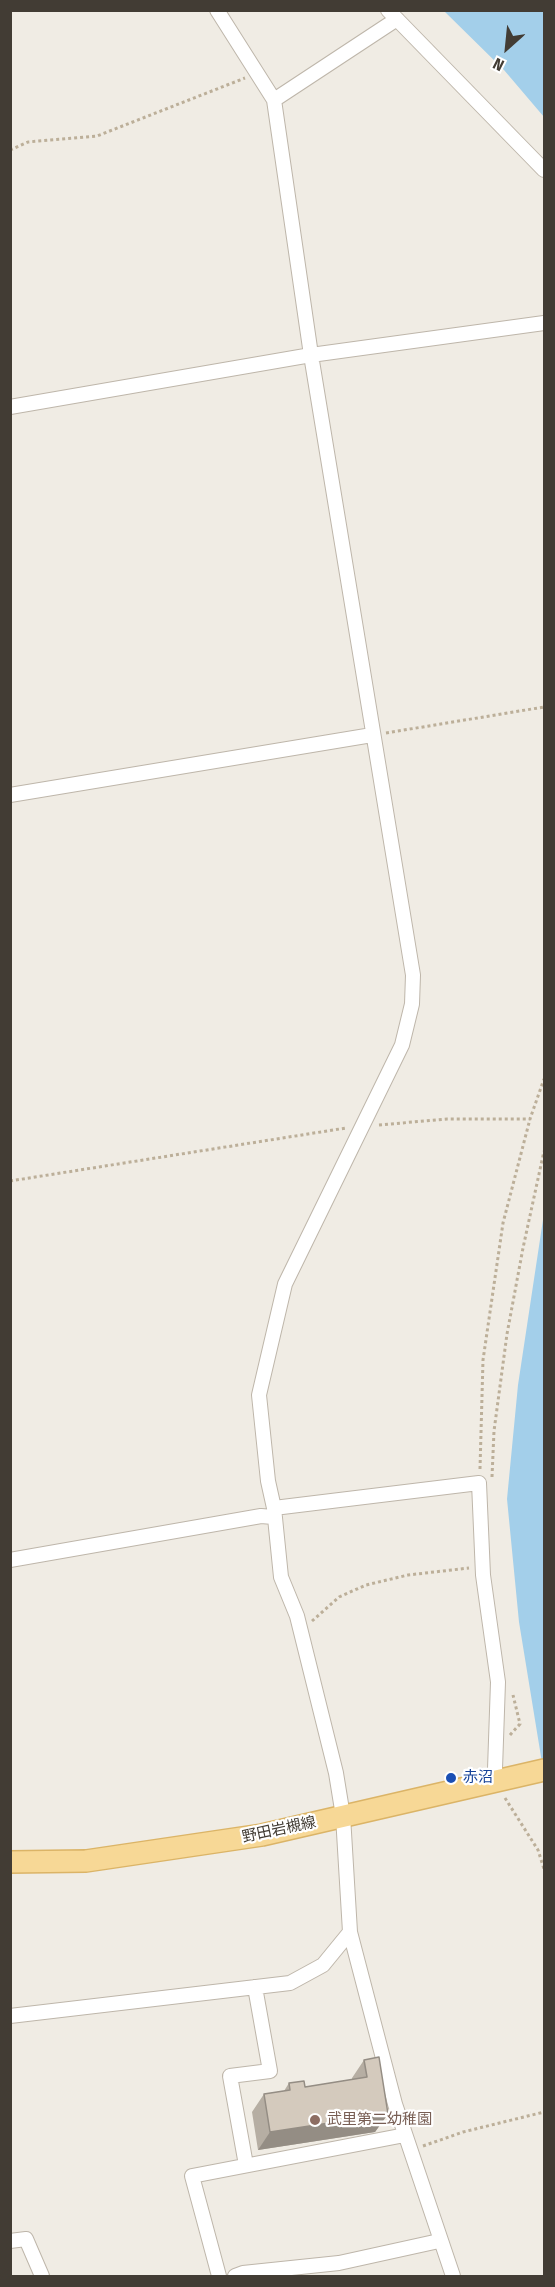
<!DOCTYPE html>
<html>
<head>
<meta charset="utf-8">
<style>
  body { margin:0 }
  #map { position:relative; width:555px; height:2287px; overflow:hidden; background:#f0ece4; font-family:"Fira Sans Condensed",sans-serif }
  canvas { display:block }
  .frame { position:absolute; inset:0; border:12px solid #423c34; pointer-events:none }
  .north { position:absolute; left:477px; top:18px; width:60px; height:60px; -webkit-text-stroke:4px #fff; paint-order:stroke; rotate:207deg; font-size:16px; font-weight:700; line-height:24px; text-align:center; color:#423c34 }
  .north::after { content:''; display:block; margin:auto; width:21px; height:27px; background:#423c34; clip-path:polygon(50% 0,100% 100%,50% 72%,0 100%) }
</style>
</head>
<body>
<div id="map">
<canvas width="555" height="2287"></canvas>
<div class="frame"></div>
<div class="north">N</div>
</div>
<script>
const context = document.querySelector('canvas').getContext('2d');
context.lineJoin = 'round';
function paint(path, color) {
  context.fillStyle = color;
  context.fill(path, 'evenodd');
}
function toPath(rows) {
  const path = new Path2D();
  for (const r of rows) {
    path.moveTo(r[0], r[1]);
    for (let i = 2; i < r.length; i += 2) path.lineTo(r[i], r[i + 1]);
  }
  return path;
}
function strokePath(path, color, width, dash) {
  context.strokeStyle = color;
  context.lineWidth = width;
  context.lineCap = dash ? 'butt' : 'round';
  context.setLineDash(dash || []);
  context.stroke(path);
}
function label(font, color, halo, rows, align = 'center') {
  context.font = font + ' "Fira Sans Condensed","Noto Sans JP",sans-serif';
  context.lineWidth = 4.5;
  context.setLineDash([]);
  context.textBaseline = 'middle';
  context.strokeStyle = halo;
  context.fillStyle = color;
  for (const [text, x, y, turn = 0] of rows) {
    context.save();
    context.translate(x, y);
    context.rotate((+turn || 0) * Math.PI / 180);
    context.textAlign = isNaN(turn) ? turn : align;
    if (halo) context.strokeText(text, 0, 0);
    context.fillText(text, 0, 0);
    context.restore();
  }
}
const water = toPath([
  [444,11,544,11,544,117,504,70],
  [544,1213,544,1775,519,1622,507,1499,518,1385]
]);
const path = toPath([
  [10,150,28,142,97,136,245,78],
  [386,733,544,707],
  [379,1125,447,1119,530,1119,544,1079],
  [10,1181,346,1128],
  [480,1469,483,1360,503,1223,530,1119],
  [492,1477,494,1431,507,1334,523,1248,544,1151],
  [312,1621,339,1597,366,1585,408,1575,469,1568],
  [510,1735,520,1724,513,1695],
  [505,1798,538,1850,544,1869],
  [423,2146,463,2132,544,2112]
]);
const minor = toPath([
  [217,10,274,100,311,355,413,975,412,1004,402,1045,285,1284,259,1395,268,1481,274,1508,281,1577,297,1616,336,1773,343,1816,350,1932,395,2104,453,2276],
  [388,10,544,170],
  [274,100,397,19],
  [10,407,311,355,544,323],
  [10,795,372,735],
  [274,1508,479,1483,483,1575,498,1682,495,1769,498,1781],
  [10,1560,261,1516,273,1517],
  [10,2016,290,1983,323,1965,350,1932],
  [246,2165,230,2076,270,2071,255,1987],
  [10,2241,26,2239,42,2276],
  [219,2276,192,2176,405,2135],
  [235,2276,243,2273,339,2263,439,2241]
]);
const primary = toPath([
  [10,1862,86,1861,262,1835,544,1770]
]);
const wall = toPath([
  [364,2060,388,2114,375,2132,258,2150,252,2112,264,2094,284,2091,289,2083,305,2087,352,2080,352,2078]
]);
const shadedWall = toPath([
  [388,2114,375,2132,258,2150,270,2132]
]);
const building = toPath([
  [379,2057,388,2114,270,2132,264,2094,290,2090,289,2083,304,2081,305,2087,367,2077,364,2060,379,2057]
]);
const markers = [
  [451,1778,6,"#1a4fb4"],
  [315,2120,6,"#8d6e63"]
];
const transitNames = [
  ["赤沼",463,1778]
];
const streetNames = [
  ["野田岩槻線",279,1830,-12]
];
const educationNames = [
  ["武里第二幼稚園",327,2120]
];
paint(water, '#a3cfea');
strokePath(minor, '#beb6aa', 16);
strokePath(primary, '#dbb467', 24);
strokePath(path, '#bcaf99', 3, [3, 3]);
strokePath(minor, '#fff', 14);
strokePath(primary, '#f7d896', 21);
paint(wall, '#b6aea3');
paint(shadedWall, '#948d84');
paint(building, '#d4cabd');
strokePath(building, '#948d84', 1.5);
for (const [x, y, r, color] of markers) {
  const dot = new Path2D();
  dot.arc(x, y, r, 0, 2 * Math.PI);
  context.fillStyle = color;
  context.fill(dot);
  strokePath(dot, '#fff', 2);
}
label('15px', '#164399', '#fff', transitNames, 'left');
label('15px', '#423c34', '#fff', streetNames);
label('15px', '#785e54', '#fff', educationNames, 'left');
</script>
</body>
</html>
